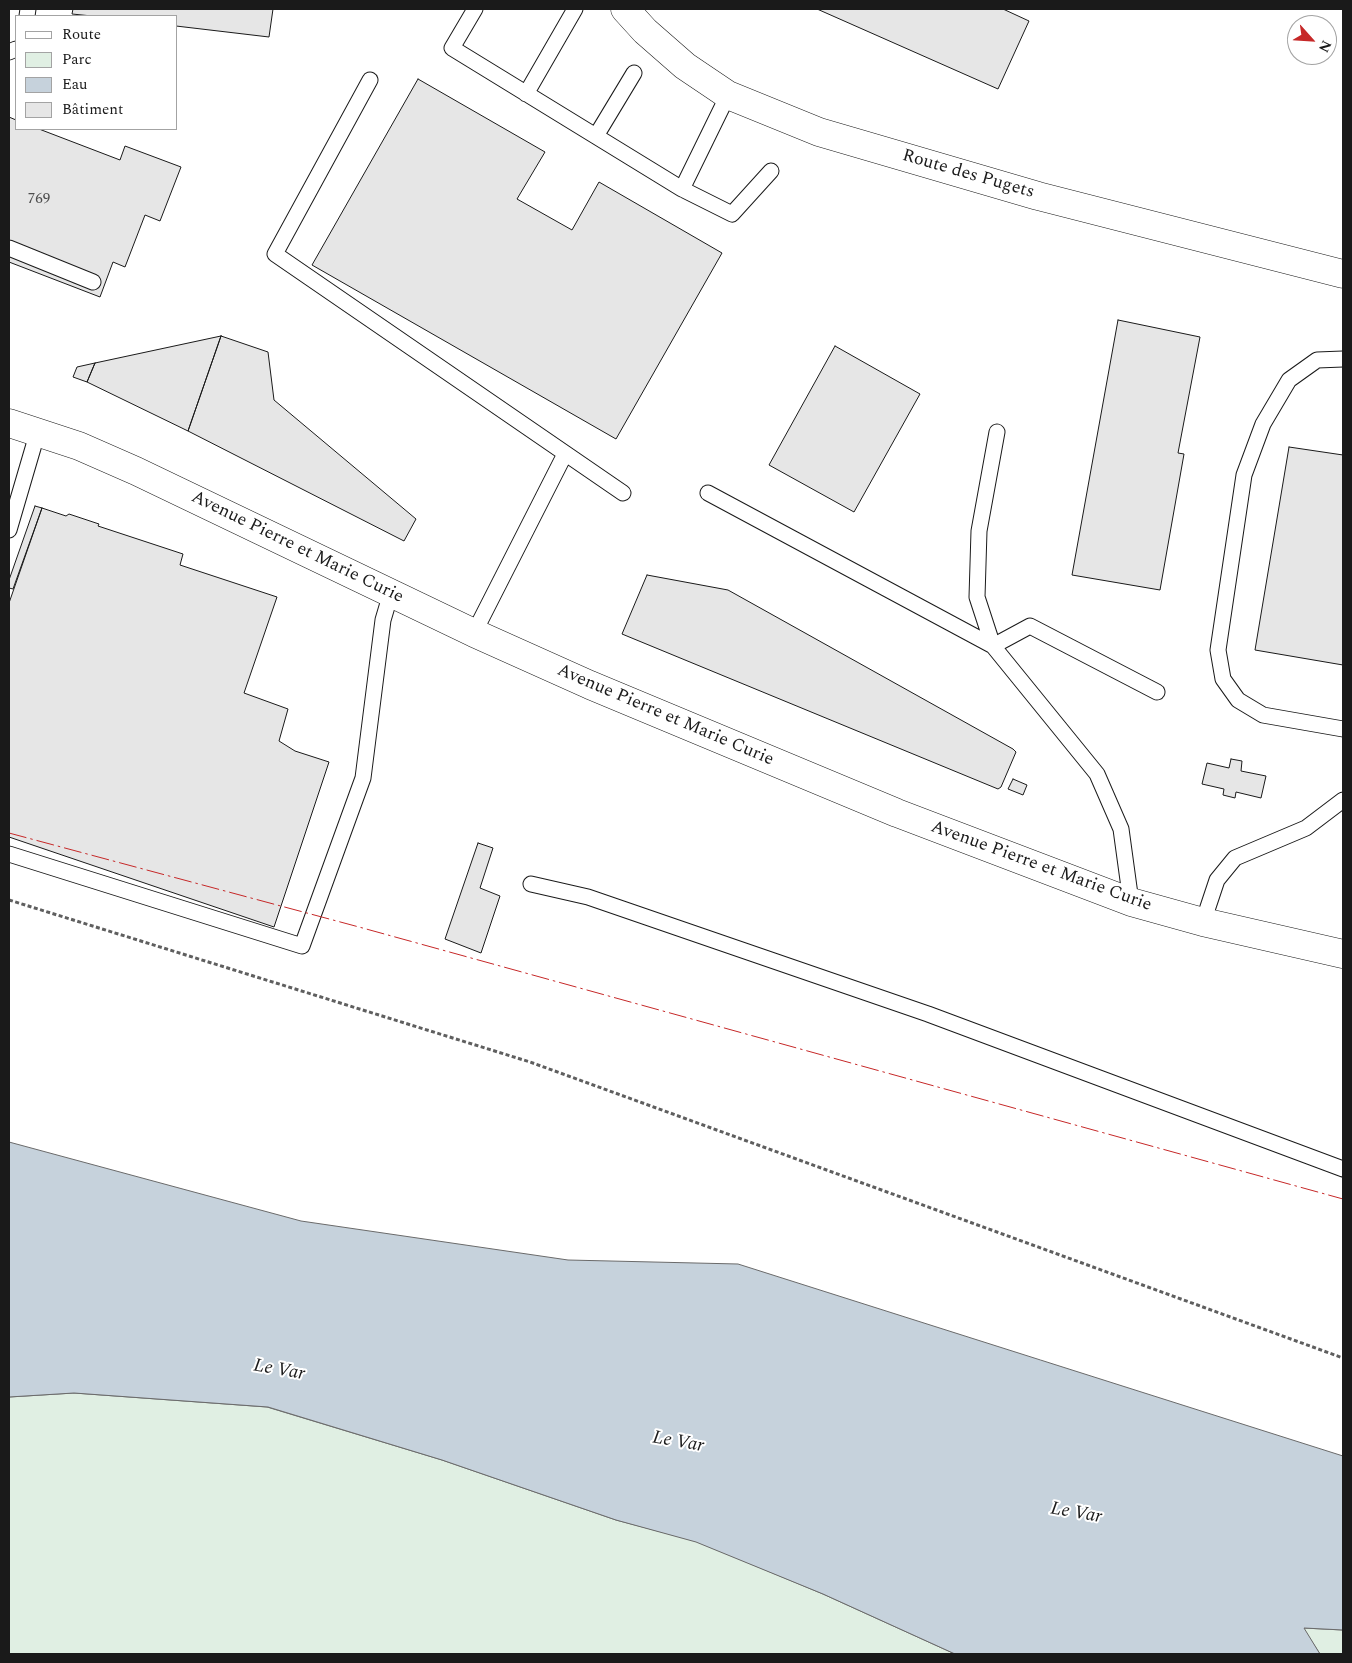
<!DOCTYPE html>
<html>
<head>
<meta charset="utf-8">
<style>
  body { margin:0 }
  #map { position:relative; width:1352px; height:1663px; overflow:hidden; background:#fff; font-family:Spectral,serif }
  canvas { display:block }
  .frame { position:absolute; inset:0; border:10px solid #1a1a1a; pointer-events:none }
  .legend { position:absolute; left:15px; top:15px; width:162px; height:115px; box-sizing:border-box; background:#fff; border:1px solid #a3a3a3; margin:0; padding:6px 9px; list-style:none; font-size:15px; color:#1a1a1a }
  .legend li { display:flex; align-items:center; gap:10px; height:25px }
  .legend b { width:25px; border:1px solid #a3a3a3 }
  .north { position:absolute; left:1287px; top:15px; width:50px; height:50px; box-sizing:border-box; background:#fff; border:1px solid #a3a3a3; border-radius:50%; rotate:116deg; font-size:14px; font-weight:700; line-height:20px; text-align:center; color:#1a1a1a }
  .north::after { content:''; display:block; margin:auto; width:18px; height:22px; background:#c62828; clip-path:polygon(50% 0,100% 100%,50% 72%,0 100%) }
</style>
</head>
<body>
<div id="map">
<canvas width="1352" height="1663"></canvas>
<div class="frame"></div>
<ul class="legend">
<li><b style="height:6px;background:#fff"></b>Route</li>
<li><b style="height:14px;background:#e0efe3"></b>Parc</li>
<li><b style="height:14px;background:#c6d2dc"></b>Eau</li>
<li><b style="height:14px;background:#e6e6e6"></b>Bâtiment</li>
</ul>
<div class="north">N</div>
</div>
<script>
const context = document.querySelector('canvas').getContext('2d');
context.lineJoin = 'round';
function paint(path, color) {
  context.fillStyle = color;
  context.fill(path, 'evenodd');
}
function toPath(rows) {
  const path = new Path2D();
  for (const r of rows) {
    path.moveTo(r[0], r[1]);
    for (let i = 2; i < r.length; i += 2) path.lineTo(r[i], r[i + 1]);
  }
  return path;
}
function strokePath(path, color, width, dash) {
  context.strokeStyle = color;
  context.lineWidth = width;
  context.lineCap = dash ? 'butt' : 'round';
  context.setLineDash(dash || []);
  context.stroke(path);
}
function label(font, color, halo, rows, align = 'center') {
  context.font = font + ' Spectral,serif';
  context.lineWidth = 4;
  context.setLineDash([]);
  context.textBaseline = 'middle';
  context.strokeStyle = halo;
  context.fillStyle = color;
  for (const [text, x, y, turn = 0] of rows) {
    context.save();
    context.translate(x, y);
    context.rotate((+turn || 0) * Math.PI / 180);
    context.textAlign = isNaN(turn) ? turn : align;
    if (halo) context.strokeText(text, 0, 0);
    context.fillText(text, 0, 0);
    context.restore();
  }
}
const green = toPath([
  [74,1393,267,1407,442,1460,616,1520,696,1541,823,1594,955,1654,9,1654,9,1397,74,1393],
  [1303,1628,1343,1630,1343,1654,1320,1654,1303,1628]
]);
const water = toPath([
  [9,1142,301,1221,568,1260,738,1264,1343,1456,1343,1630,1304,1628,1320,1654,955,1654,823,1594,696,1542,616,1520,442,1460,268,1407,74,1393,9,1397,9,1142]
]);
const building = toPath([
  [73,9,273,9,269,37,176,26,176,16,92,16,72,14,73,9],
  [817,9,1003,9,1029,21,998,89,817,9],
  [418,79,545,152,517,199,572,230,599,182,722,253,616,439,312,265,418,79],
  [9,117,16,120,16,129,39,129,120,160,125,146,181,167,160,221,145,215,125,267,113,262,100,297,9,262,9,117],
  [1118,320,1200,337,1178,453,1184,454,1160,590,1072,575,1118,320],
  [221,336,268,352,274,400,416,519,404,541,188,431,221,336],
  [221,336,188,431,87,382,95,363,221,336],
  [835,346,920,394,854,512,769,465,835,346],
  [95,363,87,382,73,377,77,367,95,363],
  [1289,447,1343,455,1343,665,1255,650,1289,447],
  [35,506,42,508,13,589,9,588,9,580,35,506],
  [42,508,66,516,69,514,99,524,98,526,183,554,180,565,277,597,244,693,288,709,279,741,295,751,329,762,274,927,9,837,9,603,42,508],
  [647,575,728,590,1013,749,1016,752,1001,787,998,789,622,634,647,575],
  [1231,759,1242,761,1241,771,1266,776,1261,798,1236,792,1235,798,1223,795,1224,789,1202,784,1207,763,1229,768,1231,759],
  [1013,779,1027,785,1023,795,1008,789,1013,779],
  [478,843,493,848,480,888,500,896,481,953,445,939,478,843]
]);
const path = toPath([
  [9,900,530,1062,1343,1358]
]);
const lane = toPath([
  [475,9,452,48,682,189,728,95],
  [27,16,28,9],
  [9,52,16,49],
  [370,80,275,254,623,493],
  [526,94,575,9],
  [596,136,634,73],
  [682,189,732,214,771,171],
  [9,248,93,282],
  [1343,359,1317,360,1289,380,1263,424,1244,475,1218,650,1223,679,1238,700,1263,715,1343,729],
  [997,432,979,531,977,597,993,646,1097,774,1121,829,1131,902],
  [708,493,993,646,1030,626,1157,692],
  [9,530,38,431],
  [474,633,565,454],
  [9,854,302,946,363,778,383,620,391,593],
  [531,884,588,897,928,1014,1343,1169],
  [1203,922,1217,880,1235,858,1306,828,1343,800]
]);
const secondary = toPath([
  [625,9,645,31,685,66,728,95,819,132,1038,196,1343,274],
  [9,423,79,446,136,471,474,633,590,685,897,813,1131,902,1203,922,1343,954]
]);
const power = toPath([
  [9,833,359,927,1343,1199]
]);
const numberNames = [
  ["769",39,200]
];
const streetNames = [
  ["Route des Pugets",968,175,16],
  ["Avenue Pierre et Marie Curie",297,548,26],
  ["Avenue Pierre et Marie Curie",665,716,23],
  ["Avenue Pierre et Marie Curie",1041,867,20]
];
const waterNames = [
  ["Le Var",279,1371,10],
  ["Le Var",678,1443,10],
  ["Le Var",1076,1514,10]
];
paint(green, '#e0efe3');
strokePath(green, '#6a6a6a', 1);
paint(water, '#c6d2dc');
strokePath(water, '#6a6a6a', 1);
paint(building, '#e6e6e6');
strokePath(building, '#1a1a1a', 1);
strokePath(lane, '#1a1a1a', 17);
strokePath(secondary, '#1a1a1a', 29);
strokePath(path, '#5f5f5f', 3, [4, 2.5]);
strokePath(lane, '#fff', 15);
strokePath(secondary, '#fff', 28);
strokePath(power, '#c62828', 1, [18, 4, 2.5, 4]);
label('15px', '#4d4d4d', null, numberNames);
label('18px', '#1a1a1a', '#fff', streetNames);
label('italic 19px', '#1a1a1a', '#fff', waterNames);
</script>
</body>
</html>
